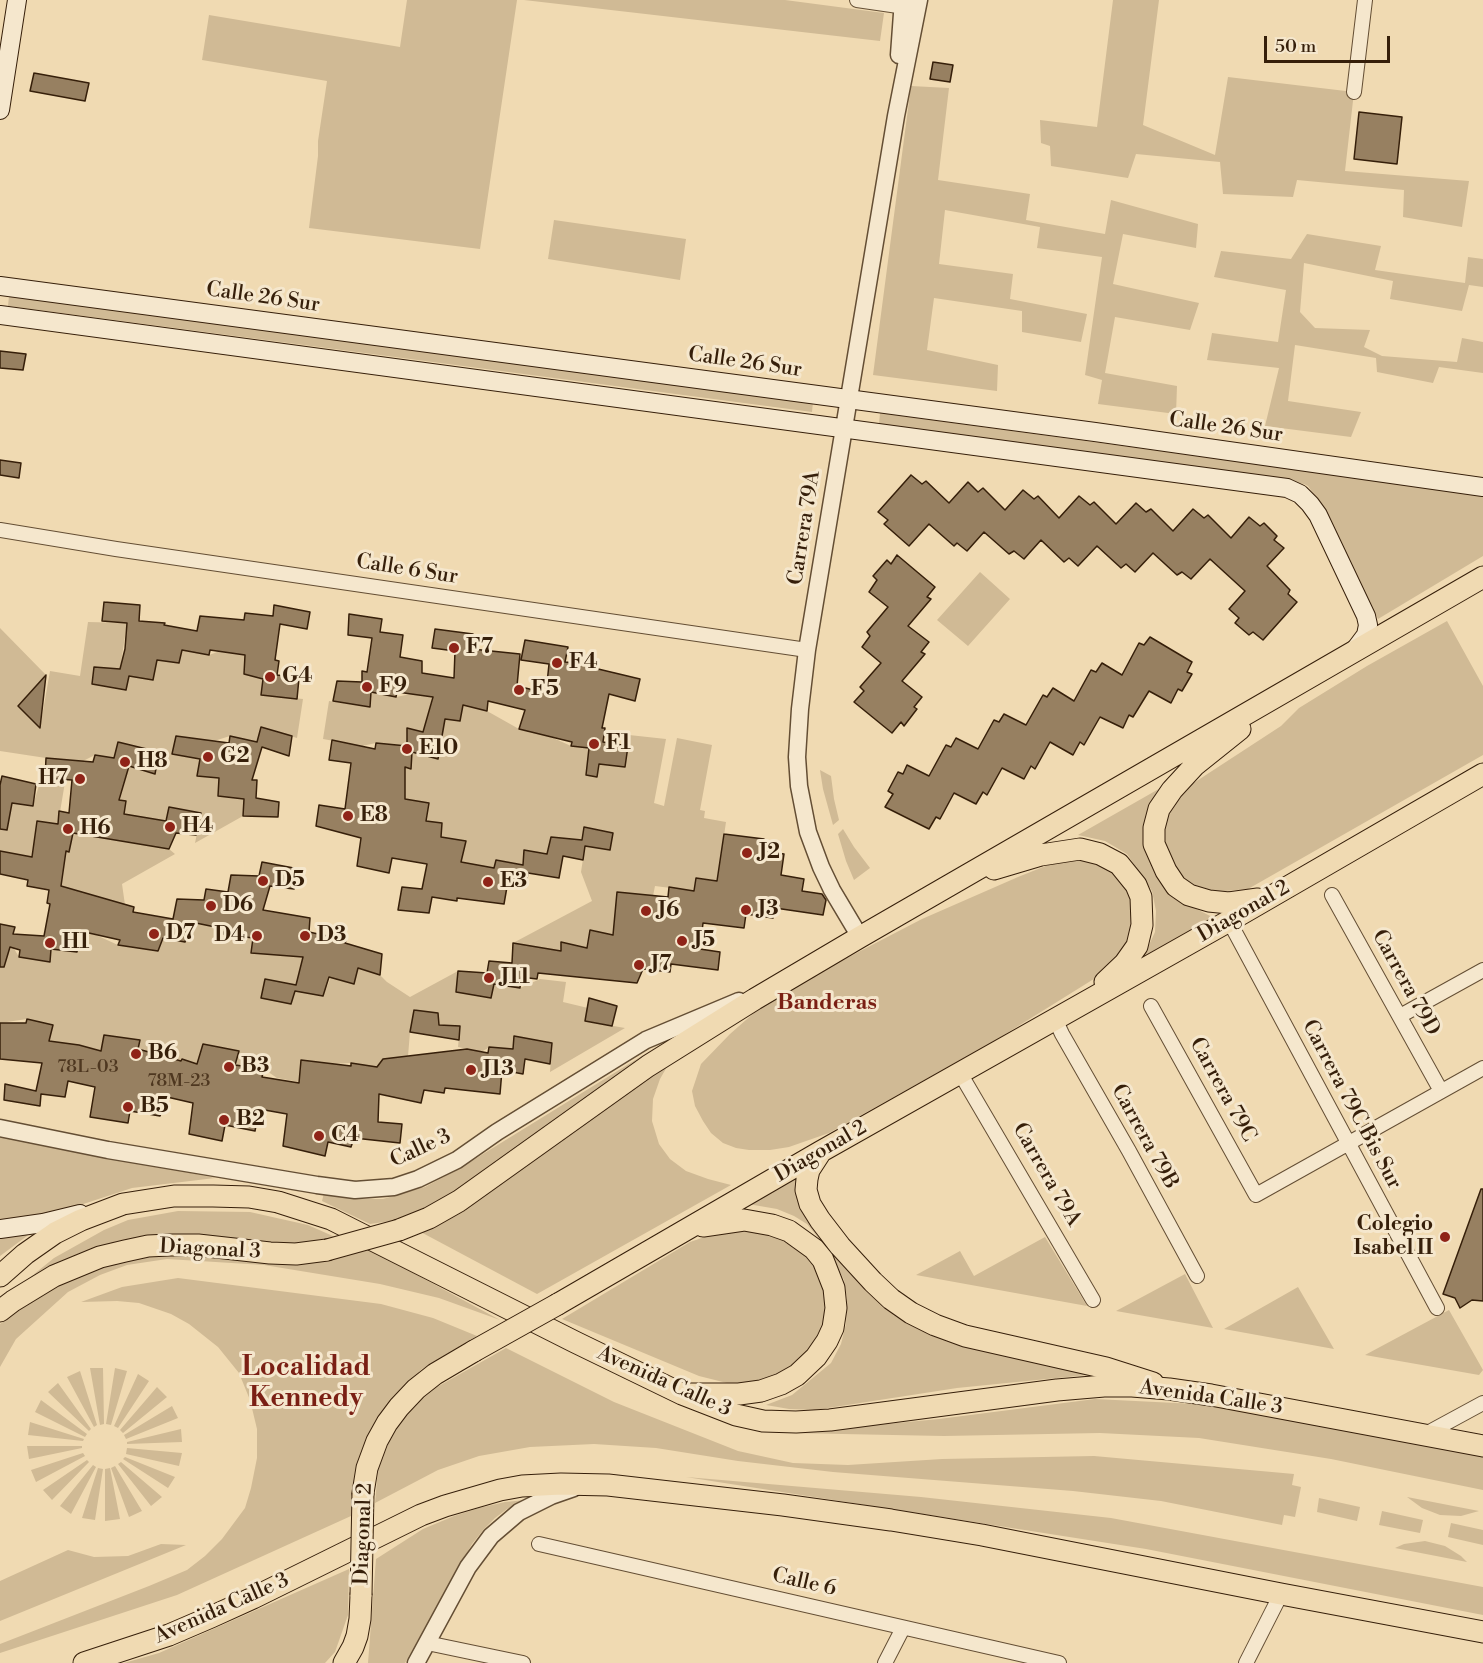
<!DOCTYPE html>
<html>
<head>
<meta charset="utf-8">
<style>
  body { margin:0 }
  #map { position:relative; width:1483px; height:1663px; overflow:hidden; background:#f0dab2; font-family:"Libre Bodoni",serif }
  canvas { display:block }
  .scale { position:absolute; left:1264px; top:36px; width:126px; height:27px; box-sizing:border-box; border:3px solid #361f0a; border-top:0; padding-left:8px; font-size:18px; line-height:21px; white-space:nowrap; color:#361f0a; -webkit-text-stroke:4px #f5e7cd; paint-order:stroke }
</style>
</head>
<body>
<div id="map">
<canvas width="1483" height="1663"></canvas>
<div class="scale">50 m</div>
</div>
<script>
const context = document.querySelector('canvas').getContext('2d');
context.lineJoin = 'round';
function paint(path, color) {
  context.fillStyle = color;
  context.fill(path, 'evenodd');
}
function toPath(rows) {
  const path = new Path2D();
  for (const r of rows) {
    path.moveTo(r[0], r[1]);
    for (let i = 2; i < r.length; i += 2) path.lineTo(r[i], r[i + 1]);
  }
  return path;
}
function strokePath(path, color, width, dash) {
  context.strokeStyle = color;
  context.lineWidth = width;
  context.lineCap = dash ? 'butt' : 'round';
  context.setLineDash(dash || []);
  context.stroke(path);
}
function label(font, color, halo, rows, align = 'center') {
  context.font = font + ' "Libre Bodoni",serif';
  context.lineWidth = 6;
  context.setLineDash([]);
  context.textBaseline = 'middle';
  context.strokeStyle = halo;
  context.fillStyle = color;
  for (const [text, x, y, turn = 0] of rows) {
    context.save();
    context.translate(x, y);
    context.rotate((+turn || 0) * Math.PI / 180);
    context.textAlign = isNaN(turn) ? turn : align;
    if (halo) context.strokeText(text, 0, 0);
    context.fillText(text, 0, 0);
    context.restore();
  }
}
const green = toPath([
  [407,0,517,0,480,249,309,228,318,156,318,141,327,81,202,60,209,15,400,47],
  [524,0,785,0,884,13,880,41],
  [1113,0,1159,0,1143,125,1215,155,1228,77,1354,92,1345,171,1469,181,1462,227,1403,217,1404,190,1297,180,1293,197,1223,194,1220,162,1136,154,1128,178,1051,166,1050,146,1041,143,1040,120,1097,127],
  [911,86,949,88,938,180,1030,194,1026,220,1105,234,1111,200,1198,224,1196,248,1123,234,1113,284,1199,303,1190,330,1115,317,1105,373,1177,386,1176,414,1098,404,1102,380,1085,375,1102,257,1037,248,1040,227,945,210,939,264,1013,274,1010,299,1087,314,1081,342,1022,332,1022,311,934,298,927,350,998,365,997,391,873,375],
  [554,220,686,239,680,280,548,259],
  [1307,234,1381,246,1375,270,1396,273,1465,283,1468,257,1483,259,1483,287,1469,285,1462,311,1390,299,1393,281,1304,263,1300,312,1315,328,1370,330,1364,347,1382,356,1457,362,1462,338,1483,342,1483,373,1439,367,1433,383,1377,372,1376,358,1295,345,1288,401,1361,412,1351,437,1265,426,1279,368,1207,360,1212,333,1278,342,1286,290,1214,277,1221,251,1291,259],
  [9,296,813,402,812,412,8,306],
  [880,413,1483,495,1483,556,1378,619,1317,499,1308,486,1304,484,1189,466,879,424],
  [980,572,1010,599,968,646,937,620],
  [1447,621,1483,686,1483,755,1248,889,1214,892,1192,885,1176,873,1166,852,1163,828,1170,809,1189,786,1281,726,1299,708,1367,666],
  [88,622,127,623,120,669,94,667,93,684,126,690,129,676,153,680,157,660,179,663,182,650,209,655,220,651,245,655,244,674,263,679,261,695,303,699,297,738,261,727,257,742,230,736,214,741,176,736,172,754,200,759,197,776,219,778,244,799,243,816,195,843,201,814,169,807,165,822,124,814,126,801,120,800,129,766,155,774,158,752,118,742,114,758,95,755,83,761,46,758,0,751,0,628,46,675,18,706,40,728,50,671,80,676],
  [371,692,396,697,411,694,432,697,428,716,460,721,463,705,487,711,519,729,549,736,571,746,589,748,588,763,625,767,629,735,666,739,654,803,664,806,677,738,712,745,700,810,705,811,704,818,726,822,721,856,746,884,697,878,694,891,655,886,653,896,617,892,615,913,638,915,625,938,591,930,587,948,562,942,561,951,513,943,592,901,581,872,585,846,610,850,613,833,584,827,582,840,551,837,547,853,524,851,523,865,496,860,494,868,461,862,466,841,441,837,442,823,426,821,429,803,405,799,391,764,411,768,412,752,437,758,441,736,408,729,407,746,376,743,362,746,323,739,329,701,370,707],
  [820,770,831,776,834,799,839,820,833,825,823,789],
  [41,779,65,782,58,824,37,821,34,843,69,852,73,833,169,849,175,854,122,884,125,905,61,886,0,851,0,818,12,803,33,805],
  [1164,786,1153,802,1181,901,1216,919,1142,960,1155,932,1156,911,1152,891,1127,854,1105,841,1078,835],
  [843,829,854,847,870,868,854,880,846,861,838,834],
  [1081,856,1107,867,1121,881,1130,897,1134,917,1132,935,1124,955,1097,977,991,1043,829,1133,789,1147,770,1150,749,1150,736,1148,723,1143,711,1133,703,1121,695,1106,692,1091,701,1064,730,1034,763,1005,818,973,922,919,1018,877,1063,859],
  [191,922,211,926,223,934,253,938,252,953,287,956,304,951,296,985,265,979,262,998,291,1004,295,991,323,996,331,977,354,984,358,968,380,975,387,982,410,997,458,971,456,992,491,998,494,984,520,988,540,979,566,982,563,1002,588,1008,585,1021,625,1028,550,1072,552,1044,513,1049,490,1047,481,1052,458,1047,460,1026,439,1025,438,1013,414,1010,410,1032,408,1056,383,1059,377,1067,351,1063,333,1064,299,1082,277,1078,264,1069,235,1065,239,1051,203,1044,197,1064,138,1049,140,1040,105,1035,101,1051,49,1041,52,1025,27,1019,0,1023,0,944,13,947,19,957,50,962,51,949,76,951,80,931,96,935,118,945,158,951,163,938],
  [666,1041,552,1123,456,1194,430,1207,391,1221,370,1224,322,1201,324,1193,358,1199,383,1199,425,1187,462,1167],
  [672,1058,660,1079,653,1099,652,1121,659,1144,670,1159,686,1171,708,1179,731,1185,537,1294,417,1230],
  [0,1133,215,1178,132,1188,56,1213,0,1221],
  [796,1177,802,1208,884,1307,911,1325,943,1338,988,1352,1087,1375,957,1388,815,1410,789,1409,766,1405,792,1395,831,1363,841,1344,846,1324,847,1299,844,1280,830,1252,807,1224,794,1216,777,1209,748,1204],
  [178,1211,250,1212,308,1225,335,1237,292,1244,176,1237,12,1292,54,1258,104,1230,128,1220],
  [742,1227,781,1234,808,1255,818,1273,824,1293,825,1317,820,1337,789,1372,743,1387,699,1376,562,1319,690,1242,719,1232],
  [31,1233,0,1256,0,1234],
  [1045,1237,1087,1306,916,1275,960,1251,974,1276],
  [369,1249,500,1320,439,1298,380,1284,264,1265,167,1259,127,1265,100,1275,68,1292,16,1339,0,1367,0,1324,37,1296,79,1275,113,1262,161,1253],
  [1185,1274,1213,1328,1116,1311],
  [178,1278,381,1304,433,1318,477,1336,422,1369,403,1387,390,1403,356,1478,351,1516,177,1595,0,1653,0,1644,149,1586,187,1570,205,1556,222,1539,245,1508,251,1488,257,1458,257,1429,250,1400,239,1373,218,1347,189,1324,171,1314,139,1303,117,1301,81,1302,122,1287],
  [1298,1287,1334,1349,1224,1329],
  [1449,1310,1483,1370,1479,1375,1365,1355],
  [506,1348,614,1402,738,1451,793,1463,848,1465,942,1459,1094,1456,1294,1474,1292,1485,1301,1487,1295,1517,1284,1515,1282,1525,1161,1501,1073,1491,833,1472,738,1461,656,1448,594,1444,530,1447,479,1456,438,1470,375,1503,378,1469,391,1437,410,1409,437,1387],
  [103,1368,104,1424,100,1425,90,1368],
  [115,1368,127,1371,111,1425,106,1424],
  [80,1371,97,1425,94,1427,67,1377],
  [138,1374,149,1381,118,1428,114,1426],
  [58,1383,91,1429,89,1431,48,1392],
  [157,1387,167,1397,123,1433,120,1430],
  [1095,1399,1216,1405,1483,1456,1483,1490,1331,1459,1199,1438,1100,1433,944,1436,791,1433,939,1419],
  [41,1400,87,1434,85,1437,35,1412],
  [172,1406,178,1418,126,1439,124,1435],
  [30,1422,84,1439,83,1441,28,1435],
  [181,1429,182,1442,127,1444,127,1442],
  [27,1446,82,1446,82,1448,29,1459],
  [127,1448,182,1453,179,1466,126,1454],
  [83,1453,85,1456,36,1482,31,1470],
  [125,1457,175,1477,168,1488,123,1459],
  [87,1460,89,1462,52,1500,43,1490],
  [121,1462,162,1497,151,1506,118,1464],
  [93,1465,96,1467,71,1514,60,1506],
  [115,1466,142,1511,129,1517,111,1468],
  [98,1468,103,1469,95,1520,82,1518],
  [110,1468,120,1519,105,1521,105,1469],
  [686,1477,921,1497,1111,1518,1483,1587,1483,1615,1146,1549],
  [1407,1497,1479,1511,1461,1516,1440,1515,1422,1508],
  [1319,1498,1360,1507,1357,1521,1317,1512],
  [526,1500,507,1509,495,1518,484,1529,472,1544,405,1663,368,1663,376,1559,423,1529,454,1516,479,1508,505,1502],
  [1382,1511,1423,1520,1420,1533,1379,1525],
  [1451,1523,1483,1530,1483,1545,1448,1537],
  [1425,1541,1445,1546,1461,1556,1467,1562,1395,1548,1404,1544],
  [161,1544,186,1545,0,1621,0,1581,68,1550,94,1557,128,1556],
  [349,1569,348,1615,335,1652,325,1663,124,1663,159,1653]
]);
const building = toPath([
  [933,62,953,65,950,82,930,79,933,62],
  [34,73,89,83,85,101,30,91,34,73],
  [1359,112,1402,117,1397,164,1354,159,1359,112],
  [0,351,26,354,23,370,0,368,0,351],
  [0,460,21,463,19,478,0,475,0,460],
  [911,475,922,484,926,481,949,503,968,482,978,492,983,488,1005,510,1023,490,1034,499,1038,496,1059,518,1079,496,1090,505,1094,502,1116,524,1136,503,1146,512,1151,509,1173,531,1193,509,1204,518,1208,515,1231,538,1249,517,1260,526,1264,523,1277,536,1274,540,1284,548,1267,566,1290,590,1288,594,1297,602,1263,640,1253,632,1249,635,1235,623,1239,618,1229,609,1245,591,1210,559,1191,579,1182,572,1177,575,1153,553,1135,572,1126,564,1121,568,1097,546,1078,566,1069,558,1064,562,1041,540,1024,559,1014,551,1009,554,984,532,967,551,957,543,954,546,929,524,909,546,884,524,888,520,878,512,911,475],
  [897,555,935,587,927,597,931,599,908,626,929,642,921,652,925,654,902,681,922,697,914,707,917,709,904,726,901,722,892,733,854,702,864,691,860,687,881,663,862,647,870,636,867,632,888,607,869,592,877,580,873,576,887,560,891,564,897,555],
  [104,602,140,605,139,621,165,623,164,625,197,631,200,616,244,620,245,613,273,616,274,605,310,612,307,629,280,624,275,660,279,661,277,675,299,678,297,699,261,695,263,679,244,674,245,655,210,650,209,655,182,650,179,663,157,660,153,680,129,676,126,690,92,684,94,667,120,669,125,649,127,623,102,621,104,602],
  [349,614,382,619,380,632,403,635,400,657,422,661,422,673,454,678,455,651,432,648,435,629,473,634,472,649,520,654,517,686,546,693,549,664,521,660,525,640,568,647,565,662,594,665,594,668,640,679,635,701,609,694,602,728,605,728,603,742,628,746,625,767,599,764,597,777,586,775,589,748,571,746,572,742,519,729,525,710,488,701,487,711,463,705,460,721,445,719,438,759,412,752,411,769,405,767,405,799,429,803,426,821,442,823,441,837,466,841,461,862,494,868,496,860,523,865,524,850,547,854,551,837,582,840,584,827,613,833,610,850,585,846,583,860,563,856,559,878,528,873,526,884,508,881,504,904,457,898,457,901,432,897,429,913,398,910,402,887,422,889,427,864,392,858,389,873,357,866,361,838,316,826,319,805,345,809,351,763,329,760,332,740,375,749,376,743,407,746,407,728,423,732,433,697,397,692,396,697,371,692,370,707,333,701,337,681,362,682,362,671,367,672,372,638,348,635,349,614],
  [1150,637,1192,662,1187,672,1192,674,1182,691,1178,689,1171,703,1149,691,1133,717,1129,715,1123,728,1100,717,1084,745,1080,742,1073,755,1050,742,1035,769,1031,766,1024,779,1002,768,987,795,983,792,976,804,954,793,940,819,936,817,929,829,885,807,893,794,888,791,898,772,903,774,907,765,929,776,946,745,951,747,956,738,978,749,994,720,999,722,1004,714,1026,725,1043,695,1047,697,1053,688,1074,701,1091,670,1096,672,1102,663,1122,675,1139,643,1144,645,1150,637],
  [46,675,40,728,18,706,46,675],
  [261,727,292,736,289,756,262,747,252,780,257,780,256,798,279,802,278,817,243,816,244,799,218,796,219,778,197,776,200,759,172,754,176,736,229,743,230,736,257,742,261,727],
  [118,742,159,752,155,774,129,766,119,800,126,801,124,814,166,821,169,807,201,813,196,835,176,833,169,849,73,833,69,852,66,851,61,886,134,907,133,912,173,919,177,899,204,900,206,889,228,892,231,875,259,876,262,862,299,869,294,889,270,886,263,910,310,918,309,932,346,940,345,943,382,954,380,975,358,968,354,984,329,977,323,996,295,991,291,1004,261,998,265,979,296,985,303,957,251,953,253,938,223,934,225,929,191,922,185,942,163,938,158,951,118,945,120,940,80,931,77,952,51,949,50,962,19,957,20,950,10,947,4,967,0,967,0,924,15,927,13,934,44,936,50,904,47,903,49,890,27,886,28,880,0,874,0,851,32,857,37,821,58,824,59,811,69,813,72,780,45,778,46,758,93,762,95,755,114,758,118,742],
  [2,776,36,784,33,806,12,803,7,830,0,829,0,785,2,776],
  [724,834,764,839,763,851,784,854,781,875,804,879,802,891,822,894,826,900,823,915,775,908,773,918,746,914,744,928,703,923,700,949,720,952,718,970,671,964,670,972,643,969,637,983,538,973,537,979,521,977,520,988,494,984,491,998,456,992,458,971,487,973,489,961,512,963,513,943,561,951,561,942,587,948,590,930,613,935,617,892,668,897,669,887,694,891,696,878,717,881,724,834],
  [589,998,617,1006,612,1026,585,1021,589,998],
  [414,1010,438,1013,439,1025,460,1026,459,1040,410,1032,414,1010],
  [27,1019,53,1025,49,1041,79,1045,101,1051,104,1035,140,1040,138,1049,181,1061,182,1059,197,1064,203,1044,239,1051,235,1065,264,1069,262,1077,299,1083,301,1060,351,1066,351,1063,377,1067,383,1059,467,1049,488,1053,489,1047,513,1049,514,1036,552,1043,550,1064,525,1059,523,1074,502,1070,500,1094,445,1088,444,1093,424,1090,421,1103,379,1094,378,1122,402,1124,400,1143,354,1138,351,1147,328,1142,325,1156,283,1146,287,1114,259,1109,255,1131,225,1125,222,1141,189,1134,193,1103,167,1097,160,1116,130,1111,128,1123,90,1117,95,1087,68,1081,65,1097,41,1094,40,1106,4,1100,5,1084,36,1091,42,1063,0,1059,0,1023,26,1023,27,1019],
  [1481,1189,1483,1189,1483,1301,1472,1300,1460,1308,1455,1298,1443,1294,1481,1189]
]);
const minor = toPath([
  [857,0,912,8],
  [1354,92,1365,0],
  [0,530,116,549,807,650],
  [1332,895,1441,1091],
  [1229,921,1437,1308],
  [1151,1006,1256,1195,1483,1068],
  [1400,1016,1483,970],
  [1055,1019,1062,1034,1129,1151,1197,1276],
  [960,1073,1093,1300],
  [1424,1435,1483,1403],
  [539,1544,1059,1663],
  [427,1643,523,1663],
  [885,1663,903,1628],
  [1246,1663,1281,1594]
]);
const tertiary = toPath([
  [899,55,903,0],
  [860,937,832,890,821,867,808,832,799,786,797,757,800,709,807,650,896,116,919,0],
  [0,1128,108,1150,317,1185,355,1190,394,1187,418,1179,457,1160,497,1132,646,1040,739,1001],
  [416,1663,468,1567,491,1536,519,1512,551,1496,574,1488]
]);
const secondary = toPath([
  [0,110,17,0],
  [0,286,1095,432,1483,487],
  [0,315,1287,488,1300,494,1310,504,1318,515,1366,616,1368,625,1366,635,1354,651],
  [0,1229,43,1223,80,1214]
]);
const primary = toPath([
  [1240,729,1195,765,1172,790,1159,809,1154,828,1154,844,1166,871,1176,886,1189,895,1209,901,1229,903,1258,899],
  [994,869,1041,855,1080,849,1100,854,1119,864,1136,885,1141,897,1142,925,1137,946,1125,963,1105,982],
  [820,1153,809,1170,807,1179,806,1190,810,1204,820,1220,840,1246,873,1282,891,1299,911,1313,935,1325,965,1336,1106,1368,1153,1383],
  [399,1230,429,1218,459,1201,648,1066,755,999,860,937,1483,577],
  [558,1304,820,1152,1229,921,1483,774],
  [0,1311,13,1301,54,1276,100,1257,125,1251,148,1246,169,1245,198,1245,270,1253,296,1254,327,1250],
  [684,1394,739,1394,761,1391,781,1384,797,1375,816,1357,827,1341,833,1328,836,1308,834,1288,823,1260,814,1249,789,1231,772,1225,744,1220,703,1226],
  [363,1493,367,1468,377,1441,387,1423,399,1407,416,1389,435,1374,474,1351],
  [344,1663,353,1647,357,1636,360,1619,361,1595]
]);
const trunk = toPath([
  [0,1276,25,1254,55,1233,81,1220,123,1204,174,1196,213,1196,249,1197,278,1202,331,1219,575,1342,682,1394,736,1415,763,1421,796,1422,830,1420,1057,1390,1104,1386,1132,1386,1169,1389,1211,1395,1483,1446],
  [84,1663,169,1635,211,1617,253,1598,421,1515,445,1506,500,1490,522,1486,561,1484,608,1485,783,1505,891,1520,982,1535,1281,1594,1483,1632]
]);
const primaryBridge = toPath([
  [327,1250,399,1230],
  [474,1351,558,1304],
  [361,1595,363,1493]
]);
const markers = [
  [454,648,6,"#8f2418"],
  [557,663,6,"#8f2418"],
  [270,677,6,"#8f2418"],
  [367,687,6,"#8f2418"],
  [519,690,6,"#8f2418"],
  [594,744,6,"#8f2418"],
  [407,749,6,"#8f2418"],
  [208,757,6,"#8f2418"],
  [125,762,6,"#8f2418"],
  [80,779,6,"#8f2418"],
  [348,816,6,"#8f2418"],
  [170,827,6,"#8f2418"],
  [68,829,6,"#8f2418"],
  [747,853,6,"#8f2418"],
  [263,881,6,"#8f2418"],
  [488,882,6,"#8f2418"],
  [211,906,6,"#8f2418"],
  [746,910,6,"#8f2418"],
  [646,911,6,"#8f2418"],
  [154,934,6,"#8f2418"],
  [257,936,6,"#8f2418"],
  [305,936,6,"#8f2418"],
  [682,941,6,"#8f2418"],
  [50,943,6,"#8f2418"],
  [639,965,6,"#8f2418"],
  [489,978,6,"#8f2418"],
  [136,1054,6,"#8f2418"],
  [229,1067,6,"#8f2418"],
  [471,1070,6,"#8f2418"],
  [128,1107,6,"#8f2418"],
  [224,1120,6,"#8f2418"],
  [319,1136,6,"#8f2418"],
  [1445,1237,6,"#8f2418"]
];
const numberNames = [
  ["78L-03",88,1068],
  ["78M-23",179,1082]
];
const streetNames = [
  ["Calle 26 Sur",263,298,8],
  ["Calle 26 Sur",745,363,8],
  ["Calle 26 Sur",1226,428,8],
  ["Carrera 79A",805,528,-81],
  ["Calle 6 Sur",407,570,9],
  ["Diagonal 2",1244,912,-30],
  ["Carrera 79D",1405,983,61],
  ["Carrera 79C",1222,1090,61],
  ["Carrera 79C Bis Sur",1351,1105,62],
  ["Carrera 79B",1144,1137,61],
  ["Calle 3",421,1149,-25],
  ["Diagonal 2",821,1152,-30],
  ["Carrera 79A",1046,1175,60],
  ["Diagonal 3",210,1250,3],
  ["Avenida Calle 3",664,1382,24],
  ["Avenida Calle 3",1211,1398,8],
  ["Diagonal 2",364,1534,-88],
  ["Calle 6",804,1583,13],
  ["Avenida Calle 3",222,1609,-24]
];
const poiNames = [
  ["F7",466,648],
  ["F4",569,663],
  ["G4",282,677],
  ["F9",379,687],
  ["F5",531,690],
  ["F1",606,744],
  ["E10",419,749],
  ["G2",220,757],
  ["H8",137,762],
  ["H7",68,779,"right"],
  ["E8",360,816],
  ["H4",182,827],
  ["H6",80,829],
  ["J2",759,853],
  ["D5",275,881],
  ["E3",500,882],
  ["D6",223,906],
  ["J3",758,910],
  ["J6",658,911],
  ["D7",166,934],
  ["D4",245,936,"right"],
  ["D3",317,936],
  ["J5",694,941],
  ["H1",62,943],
  ["J7",651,965],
  ["J11",501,978],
  ["B6",148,1054],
  ["B3",241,1067],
  ["J13",483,1070],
  ["B5",140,1107],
  ["B2",236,1120],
  ["C4",331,1136],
  ["Colegio",1433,1225,"right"],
  ["Isabel II",1433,1249,"right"]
];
const neighbourhoodNames = [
  ["Banderas",827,1004]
];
const districtNames = [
  ["Localidad",306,1369],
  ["Kennedy",306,1400]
];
paint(green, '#d0ba95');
paint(building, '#978061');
strokePath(building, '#361f0a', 1.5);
strokePath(minor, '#644e34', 16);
strokePath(tertiary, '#644e34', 19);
strokePath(secondary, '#361f0a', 20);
strokePath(primary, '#361f0a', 23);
strokePath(trunk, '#361f0a', 23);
strokePath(minor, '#f5e7cd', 14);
strokePath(tertiary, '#f5e7cd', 16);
strokePath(secondary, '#f5e7cd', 18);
strokePath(primary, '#f0dab2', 21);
strokePath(trunk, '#f0dab2', 21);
strokePath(primaryBridge, '#361f0a', 23, []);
strokePath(primaryBridge, '#f0dab2', 21);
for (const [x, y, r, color] of markers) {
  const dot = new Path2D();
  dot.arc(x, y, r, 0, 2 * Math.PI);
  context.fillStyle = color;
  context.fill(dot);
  strokePath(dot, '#f5e7cd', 2);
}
label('18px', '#4e3720', null, numberNames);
label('21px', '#361f0a', '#f5e7cd', streetNames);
label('bold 21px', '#361f0a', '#f5e7cd', poiNames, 'left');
label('bold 22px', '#7a1f14', '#f5e7cd', neighbourhoodNames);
label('bold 27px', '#7a1f14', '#f5e7cd', districtNames);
</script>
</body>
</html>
